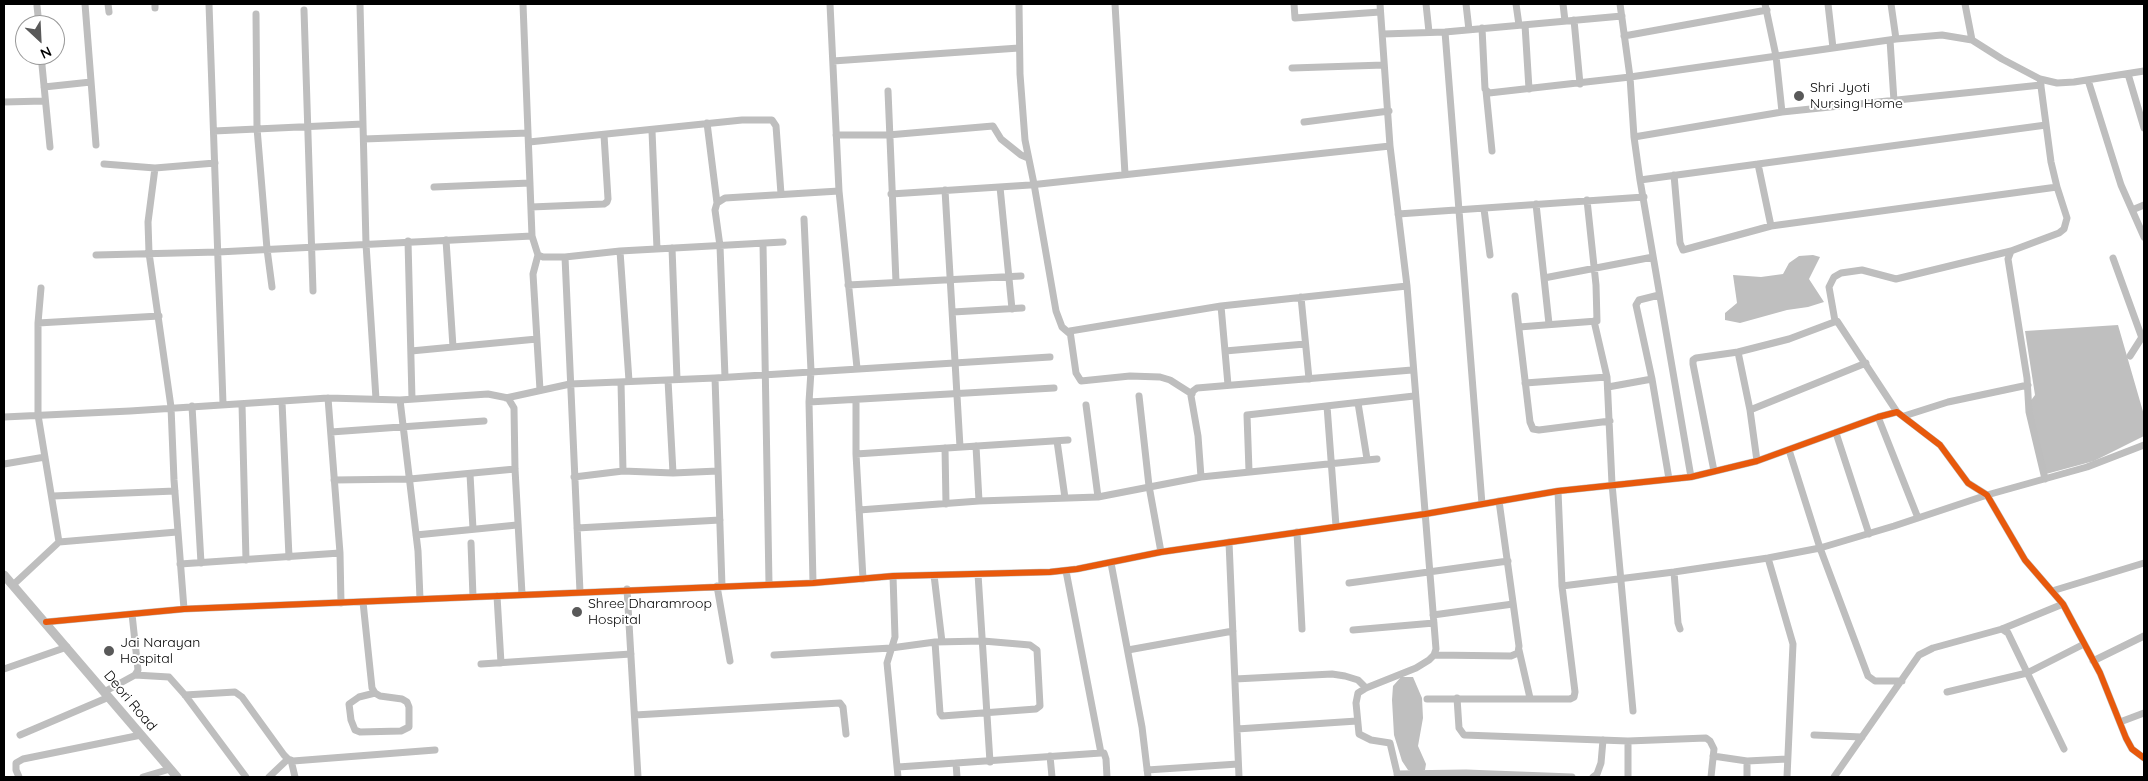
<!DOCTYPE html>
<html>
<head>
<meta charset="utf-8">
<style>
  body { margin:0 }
  #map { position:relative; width:2148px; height:781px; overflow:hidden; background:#fff; font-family:Quicksand,sans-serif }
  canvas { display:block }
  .frame { position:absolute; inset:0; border:5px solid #000; pointer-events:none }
  .north { position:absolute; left:15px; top:15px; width:50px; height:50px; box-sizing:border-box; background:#fff; border:1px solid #999; border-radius:50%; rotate:155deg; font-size:14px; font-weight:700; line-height:20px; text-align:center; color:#000 }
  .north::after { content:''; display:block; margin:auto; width:18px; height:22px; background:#595959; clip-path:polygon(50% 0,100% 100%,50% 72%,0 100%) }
</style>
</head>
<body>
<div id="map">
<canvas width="2148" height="781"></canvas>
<div class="frame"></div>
<div class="north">N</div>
</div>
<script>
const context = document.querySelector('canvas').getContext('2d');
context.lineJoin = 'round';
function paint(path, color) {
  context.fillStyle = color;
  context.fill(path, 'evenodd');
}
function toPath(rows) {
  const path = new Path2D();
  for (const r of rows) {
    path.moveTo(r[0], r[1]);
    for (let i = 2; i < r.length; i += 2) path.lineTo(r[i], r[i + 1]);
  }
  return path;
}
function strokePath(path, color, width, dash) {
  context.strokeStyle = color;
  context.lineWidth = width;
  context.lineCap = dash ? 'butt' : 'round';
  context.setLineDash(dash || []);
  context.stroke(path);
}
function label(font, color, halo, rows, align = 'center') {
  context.font = font + ' Quicksand,sans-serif';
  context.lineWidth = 4;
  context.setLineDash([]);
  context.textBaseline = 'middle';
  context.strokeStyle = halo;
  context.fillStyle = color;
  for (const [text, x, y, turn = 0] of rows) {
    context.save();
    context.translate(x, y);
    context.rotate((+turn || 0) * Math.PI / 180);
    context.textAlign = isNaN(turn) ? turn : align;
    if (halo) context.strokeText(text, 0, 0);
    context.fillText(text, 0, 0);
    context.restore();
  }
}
const water = toPath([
  [1813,255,1820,257,1809,279,1824,302,1808,307,1787,310,1740,323,1725,320,1725,313,1737,303,1733,275,1761,277,1783,274,1789,263,1799,256],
  [2118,325,2144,415,2144,436,2094,461,2046,474,2029,403,2035,395,2025,331],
  [1401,677,1413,677,1422,698,1423,718,1418,746,1426,764,1425,770,1417,773,1408,770,1402,761,1394,735,1392,700,1393,686]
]);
const minor = toPath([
  [85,4,96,145],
  [108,4,109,12],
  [155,4,155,8],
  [209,4,223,403],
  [360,4,366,244,376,399],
  [523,4,532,236,538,255,543,257,565,257,580,592],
  [830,4,839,191,857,368],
  [1019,4,1020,74,1025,140,1034,184,1056,311,1062,327,1069,333],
  [1115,4,1125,174],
  [1294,4,1295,18,1380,12],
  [1380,4,1390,146,1407,286,1436,649,1434,655,1429,660,1416,668,1366,688,1358,693,1356,703,1359,734,1371,740,1390,743,1398,777],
  [1426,4,1429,32],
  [1466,4,1469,30],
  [1516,4,1519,25],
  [1563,4,1565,21],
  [1620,4,1630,77,1634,137,1640,180,1691,477],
  [1765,4,1776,56,1782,112],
  [1828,4,1833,48],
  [1891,4,1896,39],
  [1965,4,1972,40],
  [37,6,39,25],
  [304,10,313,291],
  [256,14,257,128,267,249,272,287],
  [1574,20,1580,84],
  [1525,25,1529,89],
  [1482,28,1485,89,1489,93,1630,77,1896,39,1942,35,1972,40,2002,59,2040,79,2057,83,2074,82,2144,71],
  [1445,32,1482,504],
  [1383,34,1445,32,1622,16],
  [1624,36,1767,10],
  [1890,40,1894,101],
  [41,55,50,147],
  [833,61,1019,48],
  [1292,68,1384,65],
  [2128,74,2144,128],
  [2088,80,2121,185,2144,237],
  [44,87,91,82],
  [888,91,896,282],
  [1486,91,1492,151],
  [4,102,44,101],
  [1304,122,1389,111],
  [707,123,717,203],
  [214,131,363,124],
  [652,131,657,249],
  [836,135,888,135,993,126,1001,139,1021,155,1028,158],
  [1634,137,1782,112,2041,85],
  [364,139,528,133],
  [529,142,742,120,772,120,776,126,781,194],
  [104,164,155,168,215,163],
  [1758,164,1771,226],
  [155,168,148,222,149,253,171,407,174,480,184,609],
  [1674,175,1680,243,1683,250,1771,226,2057,187,2051,162,2040,79],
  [1640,180,2046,125],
  [434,187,530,183],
  [1000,187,1012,309],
  [945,190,960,447],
  [891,194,1030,185,1390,146],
  [1536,204,1549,324],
  [531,207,604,204,607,202,608,199,604,135],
  [1484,209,1490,255],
  [2132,210,2144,205],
  [1398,214,1644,197],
  [804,219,811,371,809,402,813,583],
  [446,240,453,347],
  [408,241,412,399],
  [763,244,769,584],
  [672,248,677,379],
  [620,251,629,381],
  [2011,251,2008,259,2027,378,2029,412,2045,479],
  [96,255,218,252,532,236],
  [538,255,533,274,540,390],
  [565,257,620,251,783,242],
  [2113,258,2142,338],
  [1544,278,1653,257],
  [848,285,1021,276],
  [1659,295,1639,300,1636,305,1652,379,1669,479],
  [1515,296,1530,422,1533,429,1539,430,1610,421],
  [1301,297,1309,379],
  [1221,306,1228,385],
  [953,312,1022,308],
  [1594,321,1607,377,1612,484,1633,711],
  [1835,321,1829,287,1834,277,1841,273,1862,270,1896,279,2011,251,2059,233,2064,229,2067,218,2057,187],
  [38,323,159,316],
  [1519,327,1597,321,1596,285,1587,200],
  [411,351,537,339],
  [1225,351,1305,344],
  [1738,352,1750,410,1757,461],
  [2130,356,2144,334],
  [725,377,720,246,715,210,717,203,725,198,839,191],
  [715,378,722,586],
  [668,380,673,473],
  [621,382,623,471],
  [1525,383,1607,377],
  [1608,387,1652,379],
  [1192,394,1170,380,1160,377,1130,376,1081,381,1076,373,1070,331,1221,306,1407,286],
  [1139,396,1149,486,1161,552],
  [328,398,340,553,341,603],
  [506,398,570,384,715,378,1050,357],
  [400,400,418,551,420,599],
  [856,400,856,454,863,579],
  [282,402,289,557],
  [809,402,1054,388],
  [1358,403,1367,459],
  [242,404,246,560],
  [1086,405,1098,497],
  [192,406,201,563],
  [1327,406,1336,526],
  [1750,410,1866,363],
  [1904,416,1948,402,2028,385],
  [4,417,130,411,328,398,400,400,488,394,508,398,514,408,515,469,522,594],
  [1878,417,1918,518],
  [331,432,484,421],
  [1836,433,1869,534],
  [1057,441,1065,498],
  [976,446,979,501],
  [945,448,946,504],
  [1789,450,1820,548,1868,676,1875,681,1902,681],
  [856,454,1068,440],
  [4,464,45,457],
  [1249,471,1247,415,1414,396],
  [1714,471,1693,364,1693,360,1696,358,1738,352,1789,339,1837,321,1897,412],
  [470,474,473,529],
  [574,477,623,471,673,473,718,471],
  [1201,477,1198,436,1191,396,1193,391,1197,388,1412,370],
  [334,480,410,479,515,469],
  [53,496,175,491],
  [859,510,979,501,1098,497,1201,477,1377,459],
  [577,528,720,520],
  [1297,532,1302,629],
  [416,535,517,525],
  [59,542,177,532],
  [1229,542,1239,777],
  [471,543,473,597],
  [1768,558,1793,644,1787,777],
  [1111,563,1142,727,1148,777],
  [180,564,340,553],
  [1066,571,1101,753],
  [1674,572,1678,623,1680,629],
  [978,574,990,762],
  [934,575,942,642],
  [893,576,895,637,887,663,898,777],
  [1349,583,1508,561],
  [13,585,59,542,38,415,38,323,41,288],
  [717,586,730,661],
  [1562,586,1674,572,1768,558,1820,548,1894,526,1987,495,2087,467,2144,445],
  [627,589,638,777],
  [2052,591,2144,563],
  [497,596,501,663],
  [363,602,372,688,375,693,380,696,402,699,407,702,409,707,409,727,401,731,360,732,355,730,351,720,349,704,359,697,375,693],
  [1433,615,1513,604],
  [46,622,184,609,813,583,893,576,1050,572,1077,569,1161,552,1425,514,1558,491,1691,477,1757,461,1878,417,1897,412,1940,445,1968,483,1987,495,2025,560,2063,604,2100,673,2126,738,2132,749,2144,758],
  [2002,629,2008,633,2064,749],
  [1353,630,1434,623],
  [1128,650,1233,631],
  [1519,650,1530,698],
  [774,655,891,648,935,642,983,641,1030,645,1037,650,1040,706,1036,709,942,716,940,713,935,642],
  [1434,655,1511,656,1518,653,1519,646,1499,501],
  [2093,661,2144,636],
  [481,664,631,654],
  [4,669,67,647],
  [135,675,169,677,185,695,246,777],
  [1235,679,1332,674,1345,676,1358,680,1366,688],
  [104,692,135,675,138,670,132,614],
  [1947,692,2027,673,2084,644],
  [185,695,235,692,242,697,284,755,288,759,293,761,435,750],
  [1457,698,1459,728,1464,735,1628,741,1706,738,1710,741,1714,749,1711,777],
  [1427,699,1570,699,1574,697,1575,692,1562,586,1558,491],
  [635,715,840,703,843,707,846,734],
  [2120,722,2144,713],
  [1237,729,1357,721],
  [20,735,109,697],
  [1814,735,1862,737],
  [1628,741,1628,777],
  [1050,756,1052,777],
  [1713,756,1747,761,1787,759],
  [291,760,295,777],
  [956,763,957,777],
  [898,767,1101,753,1104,753,1106,759,1107,777],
  [1147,770,1238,764],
  [1397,774,1466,773,1572,777],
  [19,777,16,770,16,763,23,759,141,735],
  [143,777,170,769],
  [269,777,288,759],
  [1593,777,1597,774,1601,763,1603,740],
  [1747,777,1747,761],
  [1834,777,1919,655,1933,648,2002,629,2063,604]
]);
const tertiary = toPath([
  [4,575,177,777]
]);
const cycleway = toPath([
  [46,622,184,609,813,583,893,576,1050,572,1077,569,1161,552,1425,514,1558,491,1691,477,1757,461,1878,417,1897,412,1940,445,1968,483,1987,495,2025,560,2063,604,2100,673,2126,738,2132,749,2144,758]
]);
const markers = [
  [1799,96,6,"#595959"],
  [577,612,6,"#595959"],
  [109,651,6,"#595959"]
];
const poiNames = [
  ["Shri Jyoti",1810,88],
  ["Nursing Home",1810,104],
  ["Shree Dharamroop",588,604],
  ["Hospital",588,620],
  ["Jai Narayan",120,643],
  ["Hospital",120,659]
];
const streetNames = [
  ["Deori Road",130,701,50]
];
paint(water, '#bfbfbf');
strokePath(minor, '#bebebe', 7);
strokePath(tertiary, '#bebebe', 9);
strokePath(cycleway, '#e8590c', 6);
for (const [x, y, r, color] of markers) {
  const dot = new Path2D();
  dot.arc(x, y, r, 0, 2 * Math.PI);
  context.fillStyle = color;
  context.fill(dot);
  strokePath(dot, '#fff', 2);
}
label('14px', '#000', '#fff', poiNames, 'left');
label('14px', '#000', '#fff', streetNames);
</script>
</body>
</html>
